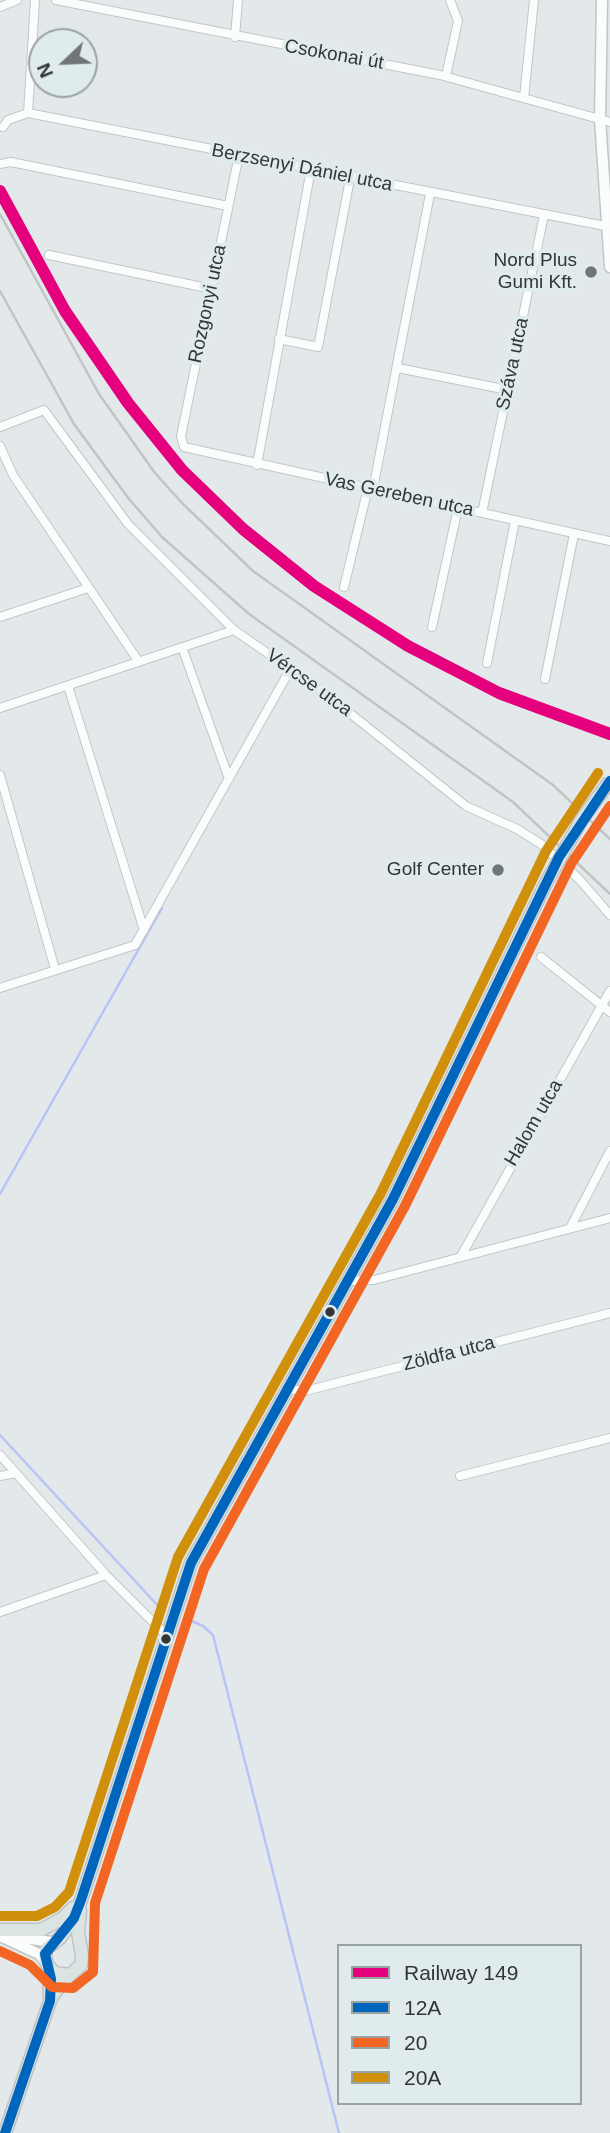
<!DOCTYPE html>
<html>
<head>
<meta charset="utf-8">
<style>
  body { margin:0 }
  #map { position:relative; width:610px; height:2133px; overflow:hidden; background:#e3e9ea; font-family:Arial,sans-serif }
  canvas { display:block }
  .legend { position:absolute; left:337px; top:1944px; width:245px; height:161px; box-sizing:border-box; background:#e0ebed; border:2px solid #9aa3a4; margin:0; padding:9px 12px; list-style:none; font-size:21px; color:#323636 }
  .legend li { display:flex; align-items:center; gap:14px; height:35px }
  .legend b { width:35px; border:2px solid #9aa3a4 }
  .north { position:absolute; left:28px; top:28px; width:70px; height:70px; box-sizing:border-box; background:#e0ebed; border:2px solid #9aa3a4; border-radius:50%; rotate:247deg; font-size:19px; font-weight:700; line-height:28px; text-align:center; color:#323636 }
  .north::after { content:''; display:block; margin:auto; width:24px; height:32px; background:#707575; clip-path:polygon(50% 0,100% 100%,50% 72%,0 100%) }
</style>
</head>
<body>
<div id="map">
<canvas width="610" height="2133"></canvas>
<ul class="legend">
<li><b style="height:9px;background:#e5007d"></b>Railway 149</li>
<li><b style="height:9px;background:#0065bd"></b>12A</li>
<li><b style="height:9px;background:#f26522"></b>20</li>
<li><b style="height:9px;background:#d0900b"></b>20A</li>
</ul>
<div class="north">N</div>
</div>
<script>
const context = document.querySelector('canvas').getContext('2d');
context.lineJoin = 'round';
function toPath(rows) {
  const path = new Path2D();
  for (const r of rows) {
    path.moveTo(r[0], r[1]);
    for (let i = 2; i < r.length; i += 2) path.lineTo(r[i], r[i + 1]);
  }
  return path;
}
function strokePath(path, color, width, dash) {
  context.strokeStyle = color;
  context.lineWidth = width;
  context.lineCap = dash ? 'butt' : 'round';
  context.setLineDash(dash || []);
  context.stroke(path);
}
function label(font, color, halo, rows, align = 'center') {
  context.font = font + ' Arial,sans-serif';
  context.lineWidth = 7;
  context.setLineDash([]);
  context.textBaseline = 'middle';
  context.strokeStyle = halo;
  context.fillStyle = color;
  for (const [text, x, y, turn = 0] of rows) {
    context.save();
    context.translate(x, y);
    context.rotate((+turn || 0) * Math.PI / 180);
    context.textAlign = isNaN(turn) ? turn : align;
    if (halo) context.strokeText(text, 0, 0);
    context.fillText(text, 0, 0);
    context.restore();
  }
}
const stream = toPath([
  [0,1194,162,908],
  [0,1435,160,1608],
  [185,1618,203,1626,213,1635,339,2133]
]);
const street = toPath([
  [56,0,440,75,610,122],
  [0,7,17,0],
  [235,37,238,0],
  [446,76,458,21,450,0],
  [524,98,534,0],
  [28,113,35,0],
  [3,127,8,120,28,113,605,226],
  [239,155,181,436,184,447,610,541],
  [0,164,11,162,228,206],
  [49,255,212,289],
  [279,339,318,347,350,179],
  [398,368,508,390],
  [0,427,44,410,128,524,234,630,321,690,466,806,517,829,541,844,579,879,610,915],
  [0,446,13,475,139,662],
  [257,465,311,169],
  [373,489,430,194],
  [482,513,544,215],
  [344,587,368,488],
  [0,617,88,588],
  [432,627,458,508],
  [182,647,229,779],
  [487,663,515,521],
  [545,679,574,534],
  [68,686,144,930],
  [0,708,234,630],
  [0,775,55,969],
  [541,957,610,1012],
  [0,988,135,945,291,668],
  [570,1228,610,1151],
  [461,1256,610,991],
  [348,1281,374,1280,610,1218],
  [288,1389,305,1391,610,1313],
  [0,1455,106,1575,166,1635],
  [0,1476,16,1473],
  [460,1476,610,1438],
  [0,1612,106,1575]
]);
const secondary = toPath([
  [602,0,600,119,610,267],
  [0,1936,39,1954,45,1961],
  [13,1936,51,1942]
]);
const primary = toPath([
  [0,1930,41,1930,63,1918,73,1908],
  [69,1975,55,1973,47,1965,45,1954,47,1948,60,1938,74,1918,81,1900,191,1563,393,1199,546,883],
  [51,1998,63,1981,81,1965,82,1955,78,1933,80,1910],
  [5,2133,50,2001,49,1968]
]);
const rail = toPath([
  [0,214,99,394,155,473,183,504,253,571,553,785,610,839],
  [0,291,74,424,129,499,162,537,249,614,513,802,610,894]
]);
const primaryBridge = toPath([
  [546,883,582,819,610,781]
]);
const bus1 = toPath([
  [5,2133,50,2001,51,1979,45,1954,74,1918,81,1900,191,1563,393,1199,559,857,610,781]
]);
const bus2 = toPath([
  [0,1951,30,1965,52,1987,73,1988,93,1972,95,1903,204,1569,405,1206,571,864,610,806]
]);
const bus3 = toPath([
  [0,1916,37,1916,55,1907,69,1892,178,1557,381,1193,546,851,598,773]
]);
const rail1 = toPath([
  [0,191,65,311,128,403,182,470,243,529,314,586,408,646,499,693,610,734]
]);
const markers = [
  [591,272,7,"#707575"],
  [498,870,7,"#707575"],
  [330,1312,6,"#323636"],
  [166,1639,6,"#323636"]
];
const streetNames = [
  ["Csokonai út",334,55,10],
  ["Berzsenyi Dániel utca",302,168,11],
  ["Rozgonyi utca",208,304,-78],
  ["Száva utca",513,364,-78],
  ["Vas Gereben utca",399,495,12],
  ["Vércse utca",309,683,36],
  ["Halom utca",534,1123,-60],
  ["Zöldfa utca",449,1354,-14]
];
const poiNames = [
  ["Nord Plus",577,261],
  ["Gumi Kft.",577,283],
  ["Golf Center",484,870]
];
strokePath(stream, '#b8c4f5', 2.5);
strokePath(street, '#c2c6c7', 10);
strokePath(secondary, '#c2c6c7', 13);
strokePath(primary, '#c0c3c4', 15);
strokePath(street, '#fbfcfc', 8);
strokePath(secondary, '#fbfcfc', 10);
strokePath(primary, '#dae4e2', 12);
strokePath(rail, '#c2c4c4', 2.5);
strokePath(primaryBridge, '#c0c3c4', 15, []);
strokePath(primaryBridge, '#dae4e2', 12);
strokePath(bus1, '#0065bd', 10);
strokePath(bus2, '#f26522', 10);
strokePath(bus3, '#d0900b', 10);
strokePath(rail1, '#e5007d', 12);
for (const [x, y, r, color] of markers) {
  const dot = new Path2D();
  dot.arc(x, y, r, 0, 2 * Math.PI);
  context.fillStyle = color;
  context.fill(dot);
  strokePath(dot, '#e0ebed', 2.5);
}
label('19px', '#323636', '#e0ebed', streetNames);
label('19px', '#323636', '#e0ebed', poiNames, 'right');
</script>
</body>
</html>
